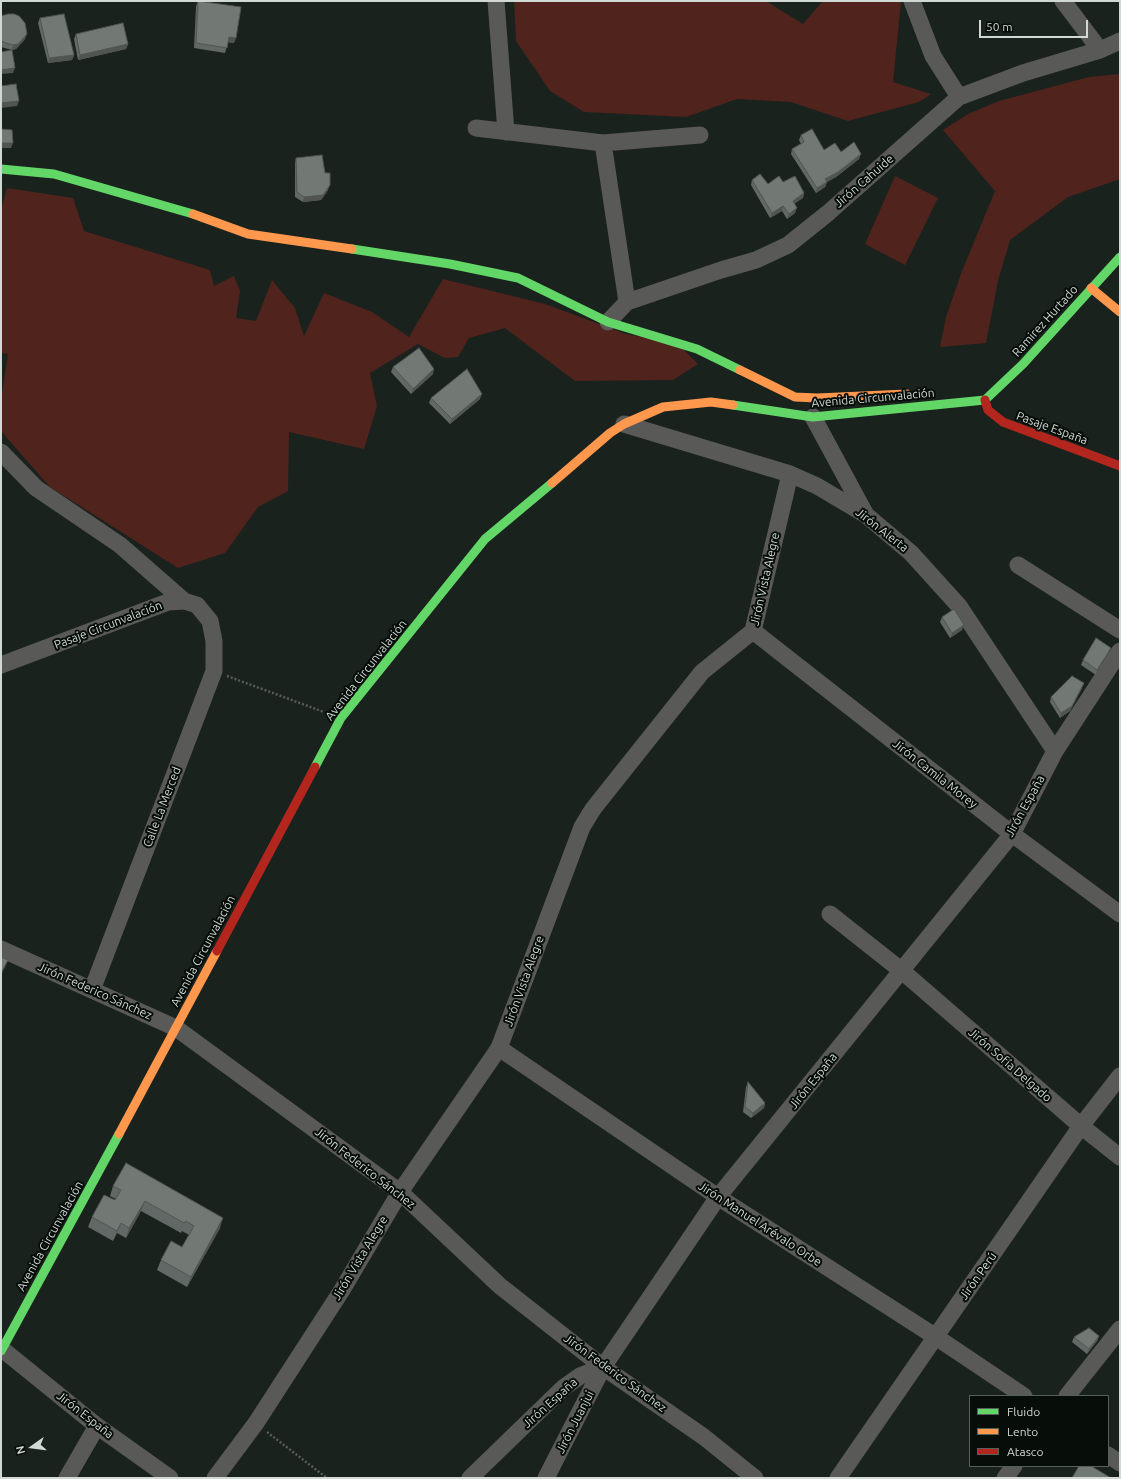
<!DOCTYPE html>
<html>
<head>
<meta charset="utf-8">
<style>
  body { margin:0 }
  #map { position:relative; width:1121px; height:1479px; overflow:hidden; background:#1a221e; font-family:Ubuntu,sans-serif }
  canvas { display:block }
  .frame { position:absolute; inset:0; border:2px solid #d0d9d3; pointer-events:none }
  .legend { position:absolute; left:969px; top:1395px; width:140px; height:72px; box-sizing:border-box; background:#070d09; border:1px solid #575f5a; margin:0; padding:5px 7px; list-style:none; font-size:12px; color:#d0d9d3 }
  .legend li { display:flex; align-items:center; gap:8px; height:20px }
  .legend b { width:20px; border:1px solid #575f5a }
  .north { position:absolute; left:12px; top:1427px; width:40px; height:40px; -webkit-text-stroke:3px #070d09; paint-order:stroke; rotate:256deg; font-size:11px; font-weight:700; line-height:16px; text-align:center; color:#d0d9d3 }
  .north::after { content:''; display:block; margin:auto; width:14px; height:18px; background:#d0d9d3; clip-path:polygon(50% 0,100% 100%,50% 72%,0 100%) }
  .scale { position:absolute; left:979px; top:20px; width:109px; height:18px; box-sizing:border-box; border:2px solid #d0d9d3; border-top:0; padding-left:5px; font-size:12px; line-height:14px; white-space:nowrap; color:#d0d9d3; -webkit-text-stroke:3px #070d09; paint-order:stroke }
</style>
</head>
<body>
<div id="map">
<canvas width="1121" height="1479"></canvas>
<div class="frame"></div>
<ul class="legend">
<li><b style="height:5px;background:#63d668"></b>Fluido</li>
<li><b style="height:5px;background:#ff974d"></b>Lento</li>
<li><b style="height:5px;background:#b3261e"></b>Atasco</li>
</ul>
<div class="north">N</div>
<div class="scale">50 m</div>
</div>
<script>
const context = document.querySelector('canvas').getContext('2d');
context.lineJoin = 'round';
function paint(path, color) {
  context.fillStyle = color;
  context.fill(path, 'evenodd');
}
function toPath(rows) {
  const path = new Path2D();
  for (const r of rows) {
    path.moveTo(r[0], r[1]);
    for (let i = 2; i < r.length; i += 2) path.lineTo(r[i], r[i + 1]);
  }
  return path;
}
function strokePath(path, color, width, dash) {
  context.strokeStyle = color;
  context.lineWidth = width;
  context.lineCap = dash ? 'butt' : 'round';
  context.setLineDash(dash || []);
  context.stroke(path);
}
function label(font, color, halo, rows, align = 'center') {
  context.font = font + ' Ubuntu,sans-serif';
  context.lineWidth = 4;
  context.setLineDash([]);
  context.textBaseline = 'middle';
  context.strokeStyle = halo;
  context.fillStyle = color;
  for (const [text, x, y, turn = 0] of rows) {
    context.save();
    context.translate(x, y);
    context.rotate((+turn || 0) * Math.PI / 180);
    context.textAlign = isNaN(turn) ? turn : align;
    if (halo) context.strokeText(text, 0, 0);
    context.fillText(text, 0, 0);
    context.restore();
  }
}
const green = toPath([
  [514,1,766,1,803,24,823,1,901,1,893,82,931,94,919,102,848,121,791,102,737,99,686,117,584,112,550,91,516,41],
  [1120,74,1120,179,1068,197,1010,240,998,281,986,343,940,347,946,317,962,271,995,191,943,130,968,114,999,101,1089,77],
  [895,176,938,198,905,265,865,244],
  [7,188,73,198,84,231,210,270,214,286,234,276,240,291,236,318,256,321,272,280,295,308,304,336,324,293,372,312,409,337,443,279,545,304,626,334,678,344,698,364,673,380,575,381,505,328,469,338,458,357,445,358,418,344,370,373,377,406,364,449,289,432,288,491,258,507,225,553,178,568,50,487,1,431,1,400,8,354,1,353,1,210]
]);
const path = toPath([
  [227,676,324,712],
  [267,1432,327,1478]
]);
const street = toPath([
  [496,1,506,132],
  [912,1,933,56,959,97],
  [1063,1,1100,50],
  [476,128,603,143],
  [627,302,603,143,700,135],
  [608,322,627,302,721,270,756,260,788,245,828,213,959,97,1023,73,1100,50,1120,41],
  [813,417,866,515],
  [624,424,790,474,817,486,866,515,911,553,959,606,1055,751],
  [1,452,36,488,120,545,184,601],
  [1018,565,1120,630],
  [753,631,1012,834,1120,914],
  [1,665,168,602,184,601,197,605,210,621,214,641,214,671,92,990],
  [830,914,902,971,1081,1126,1120,1157],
  [1,949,176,1028,400,1192,500,1286,603,1367,704,1437,755,1478],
  [499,1048,718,1197,936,1337,1024,1396],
  [2,1349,97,1426,170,1478],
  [1067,1396,1120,1329],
  [1108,1455,1120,1463],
  [67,1478,97,1426],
  [215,1478,256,1423,342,1290,400,1192,499,1048,582,827,593,809,702,672,753,631,790,474],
  [470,1478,563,1388,580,1376,603,1367],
  [546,1478,603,1367,718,1197,1012,834,1055,751,1120,651],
  [838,1478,1081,1126,1120,1076],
  [1005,1478,1014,1466]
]);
const fast = toPath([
  [1,169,54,174,193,214],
  [352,249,450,264,518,278,608,322,697,349,740,370],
  [985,400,1023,364,1120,257],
  [733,405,813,417,985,400],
  [315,767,341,718,485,539,552,483],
  [1,1351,119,1134]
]);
const slow = toPath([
  [193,214,248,234,352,249],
  [1091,288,1120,312],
  [740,370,795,397,817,398,907,394],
  [552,483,610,433,624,424,663,407,711,402,733,405],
  [119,1134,217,951]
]);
const jam = toPath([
  [985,400,988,410,1003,422,1120,466],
  [217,951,315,767]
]);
const wall = toPath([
  [198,1,234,43,228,42,225,53,194,48,196,6],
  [1,16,25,39,16,49,12,50,1,47],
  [40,18,74,55,72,60,48,63,38,23],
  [76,34,128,44,126,49,78,60,74,39],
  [801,135,824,150,841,152,859,159,836,177,827,182,825,187,816,193,791,154,792,149,801,144,799,140],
  [296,158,328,190,321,200,303,202,295,197,295,163],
  [752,180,768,184,783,182,804,193,803,198,794,203,795,213,787,219,782,211,770,218,751,185],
  [393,367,433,374,411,394,391,372],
  [431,398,480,399,450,424,429,403],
  [942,617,962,630,950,638,940,622],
  [1109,653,1096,675,1081,665,1083,660],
  [1082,688,1070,711,1060,718,1050,702,1051,697],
  [748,1082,765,1103,764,1108,751,1118,743,1112,746,1087],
  [113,1186,220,1228,187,1287,157,1270,161,1260,182,1247,189,1235,182,1231,181,1233,141,1211,126,1238,117,1233,113,1241,88,1227,92,1217,115,1200,116,1199,110,1196],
  [1099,1336,1097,1341,1087,1354,1072,1342,1074,1337]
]);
const shadedWall = toPath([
  [27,34,25,39,16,49,12,50,13,45],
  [229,37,236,38,234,43,227,42],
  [128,44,126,49,78,60,80,55],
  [74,55,72,60,48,63,49,58],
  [15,68,13,73,1,74,1,70],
  [19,101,17,106,1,108,1,103],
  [1,143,13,143,11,148,1,148],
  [861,154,859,159,836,177,823,184,825,179],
  [827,182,825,187,816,193,817,188],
  [330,185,328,190,321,200,303,202,304,197],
  [804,193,803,198,791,206,793,201],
  [783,206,782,211,770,218,772,213],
  [797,208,795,213,787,219,789,214],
  [434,369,433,374,411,394,413,389],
  [482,394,480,399,450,424,452,419],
  [964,625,962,630,950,638,952,633],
  [1111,648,1109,653,1096,675,1097,670],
  [1084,683,1082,688,1070,711,1060,718,1061,713],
  [8,960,5,967,1,975,1,973],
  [765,1103,764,1108,751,1118,753,1113],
  [145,1201,141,1211,126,1238,129,1228],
  [223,1218,220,1228,187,1287,191,1277],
  [121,1223,117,1233,113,1241,117,1231],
  [1099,1336,1097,1341,1087,1354,1089,1349]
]);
const building = toPath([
  [198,1,241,7,236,38,229,37,227,48,196,43,198,1],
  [8,14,14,14,19,16,25,23,27,34,18,44,13,45,3,42,1,41,1,16,8,14],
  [64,14,74,55,49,58,40,18,64,14],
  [123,23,128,44,80,55,76,34,123,23],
  [12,50,15,68,1,70,1,52,12,50],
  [16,84,19,101,1,103,1,86,16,84],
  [1,129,12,130,13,143,1,143,1,129],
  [812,129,824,150,835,143,841,152,854,142,861,154,838,172,825,179,827,182,817,188,792,149,804,142,801,135,812,129],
  [322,155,325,173,330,173,330,185,323,195,304,197,297,192,296,158,322,155],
  [760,174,768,184,779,176,783,182,795,176,804,193,793,201,797,208,789,214,783,206,772,213,752,180,760,174],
  [419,348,434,369,413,389,393,367,419,348],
  [467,369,482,394,452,419,431,398,467,369],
  [954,609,964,625,952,633,942,617,954,609],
  [1096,638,1111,648,1097,670,1083,660,1096,638],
  [1072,676,1084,683,1072,706,1061,713,1051,697,1072,676],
  [1,957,8,960,1,973,1,957],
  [748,1082,765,1103,753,1113,745,1107,748,1082],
  [126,1163,223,1218,191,1277,161,1260,171,1241,182,1247,194,1226,186,1221,184,1223,145,1201,129,1228,121,1223,117,1231,92,1217,104,1195,115,1200,121,1190,113,1186,126,1163],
  [1089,1328,1099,1336,1089,1349,1074,1337,1089,1328],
  [1079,1466,1091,1466,1111,1478,1072,1478,1079,1466]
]);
const streetNames = [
  ["Jirón Cahuide",864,181,-41],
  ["Ramirez Hurtado",1045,321,-48],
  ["Avenida Circunvalación",873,398,-5],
  ["Pasaje España",1052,428,20],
  ["Jirón Alerta",882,530,38],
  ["Jirón Vista Alegre",765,579,-77],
  ["Pasaje Circunvalación",108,625,-21],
  ["Avenida Circunvalación",366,670,-52],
  ["Jirón Camila Morey",935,774,38],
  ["Jirón España",1025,806,-61],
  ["Calle La Merced",162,807,-69],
  ["Avenida Circunvalación",203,951,-62],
  ["Jirón Vista Alegre",524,981,-70],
  ["Jirón Federico Sánchez",95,991,24],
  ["Jirón Sofía Delgado",1010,1065,41],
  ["Jirón España",813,1081,-51],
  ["Jirón Federico Sánchez",365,1168,38],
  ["Jirón Manuel Arévalo Orbe",760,1224,33],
  ["Avenida Circunvalación",50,1236,-61],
  ["Jirón Vista Alegre",360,1258,-59],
  ["Jirón Perú",978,1276,-55],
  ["Jirón Federico Sánchez",615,1373,36],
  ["Jirón España",550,1403,-42],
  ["Jirón España",85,1415,38],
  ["Jirón Juanjui",575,1422,-63]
];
paint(green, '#50231c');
strokePath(path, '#5b5c5a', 2.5, [2, 2]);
strokePath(street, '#595958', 17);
strokePath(fast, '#63d668', 9);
strokePath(slow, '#ff974d', 9);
strokePath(jam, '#b3261e', 9);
paint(wall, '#626865');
paint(shadedWall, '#505552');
paint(building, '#727975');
strokePath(building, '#505552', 1);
label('12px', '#d0d9d3', '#070d09', streetNames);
</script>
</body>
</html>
